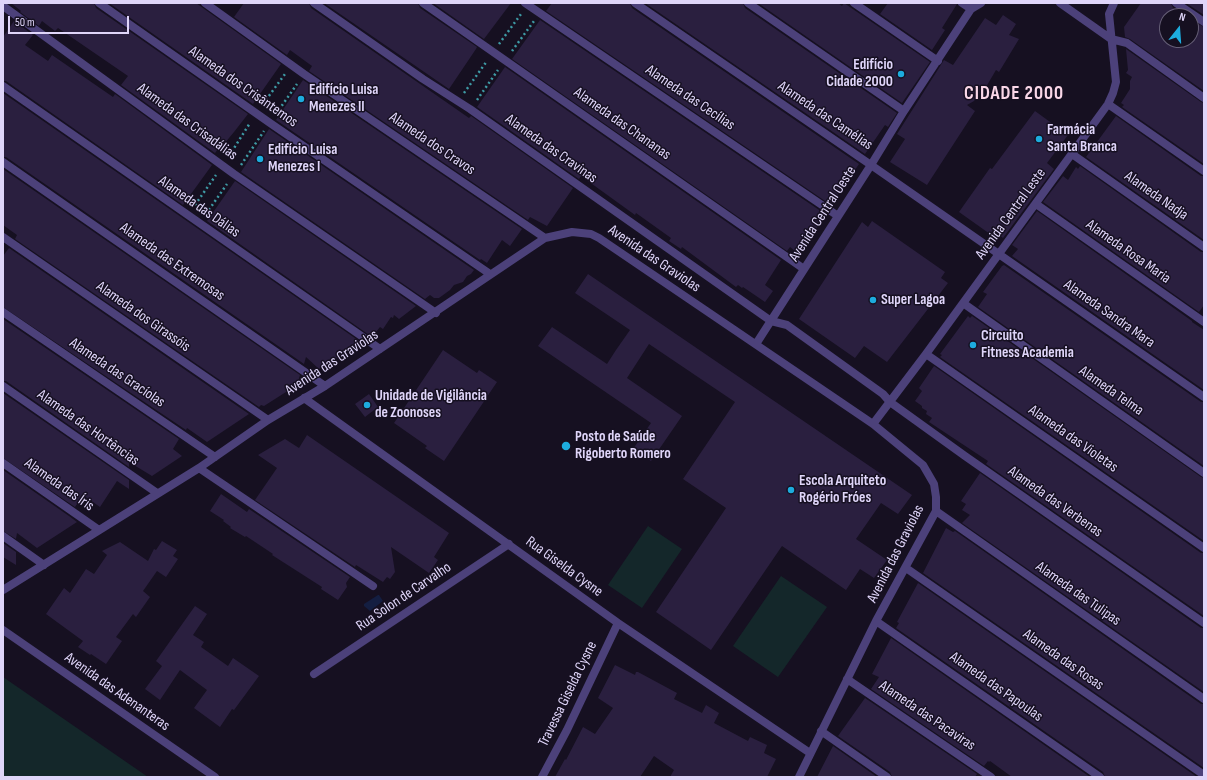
<!DOCTYPE html>
<html>
<head>
<meta charset="utf-8">
<style>
  body { margin:0 }
  #map { position:relative; width:1207px; height:780px; overflow:hidden; background:#161021; font-family:"Sofia Sans Condensed",sans-serif }
  canvas { display:block }
  .frame { position:absolute; inset:0; border:4px solid #dfd5f9; pointer-events:none }
  .north { position:absolute; left:1159px; top:8px; width:40px; height:40px; box-sizing:border-box; background:#161021; border:1px solid #665f77; border-radius:50%; rotate:17deg; font-size:11px; font-weight:700; line-height:16px; text-align:center; color:#dfd5f9 }
  .north::after { content:''; display:block; margin:auto; width:14px; height:18px; background:#1dacde; clip-path:polygon(50% 0,100% 100%,50% 72%,0 100%) }
  .scale { position:absolute; left:8px; top:16px; width:121px; height:18px; box-sizing:border-box; border:2px solid #dfd5f9; border-top:0; padding-left:5px; font-size:12px; line-height:14px; white-space:nowrap; color:#dfd5f9; -webkit-text-stroke:3px #161021; paint-order:stroke }
</style>
</head>
<body>
<div id="map">
<canvas width="1207" height="780"></canvas>
<div class="frame"></div>
<div class="north">N</div>
<div class="scale">50 m</div>
</div>
<script>
const context = document.querySelector('canvas').getContext('2d');
context.lineJoin = 'round';
function paint(path, color) {
  context.fillStyle = color;
  context.fill(path, 'evenodd');
}
function toPath(rows) {
  const path = new Path2D();
  for (const r of rows) {
    path.moveTo(r[0], r[1]);
    for (let i = 2; i < r.length; i += 2) path.lineTo(r[i], r[i + 1]);
  }
  return path;
}
function strokePath(path, color, width, dash) {
  context.strokeStyle = color;
  context.lineWidth = width;
  context.lineCap = dash ? 'butt' : 'round';
  context.setLineDash(dash || []);
  context.stroke(path);
}
function label(font, color, halo, rows, align = 'center') {
  context.font = font + ' "Sofia Sans Condensed",sans-serif';
  context.lineWidth = 3;
  context.setLineDash([]);
  context.textBaseline = 'middle';
  context.strokeStyle = halo;
  context.fillStyle = color;
  for (const [text, x, y, turn = 0] of rows) {
    context.save();
    context.translate(x, y);
    context.rotate((+turn || 0) * Math.PI / 180);
    context.textAlign = isNaN(turn) ? turn : align;
    if (halo) context.strokeText(text, 0, 0);
    context.fillText(text, 0, 0);
    context.restore();
  }
}
const green = toPath([
  [648,526,682,549,642,608,608,585],
  [781,576,827,607,778,677,733,646],
  [3,677,148,777,3,777]
]);
const water = toPath([
  [378,595,379,595,383,601,370,611,364,606,364,604]
]);
const building = toPath([
  [11,3,94,3,96,8,248,114,234,132,224,144,223,142,215,153,121,85,128,76,58,28,55,31,42,21,39,26,20,12,21,11],
  [109,3,196,3,281,64,253,104],
  [244,3,309,3,311,8,469,118,471,116,573,188,547,226,530,217,528,220,309,71,312,66,290,50,287,55,234,17],
  [324,3,418,3,420,8,477,47,476,49,449,89],
  [433,3,511,3,484,39],
  [552,3,630,3,632,8,859,164,831,205,546,11],
  [645,3,743,3,745,8,897,113,888,127,885,125,865,154],
  [758,3,838,3,842,6,844,3,930,62,902,103],
  [888,3,957,3,957,4,942,28,945,30,932,50,880,14],
  [1141,3,1171,3,1173,8,1185,16,1167,16,1167,40,1191,40,1191,20,1204,27,1204,91,1130,39,1125,37,1124,27],
  [1186,3,1204,3,1204,15],
  [1003,15,1016,24,1009,35,1019,39,999,72,996,70,986,87,985,86,974,101,967,105,975,111,927,185,890,162,905,139,897,134,944,60,953,65,985,18,996,25],
  [540,20,825,214,823,217,824,217,799,254,790,247,787,251,512,59],
  [14,21,33,35,25,45,48,61,52,55,113,97,115,94,212,165,183,205,6,81,3,81,3,37],
  [1126,49,1201,102,1204,103,1204,164,1122,107,1124,105,1121,103,1130,89,1130,81,1132,77,1126,73,1128,70],
  [505,67,781,260,765,285,773,291,765,302,743,287,742,288,738,285,736,287,682,247,681,249,669,241,671,238,636,213,635,215,581,176,579,179,477,107],
  [303,80,522,229,510,246,502,240,487,263,481,259,480,260,276,120],
  [3,93,362,343,319,369,306,357,304,364,6,157,3,157],
  [1035,111,1068,135,1047,163,1054,169,1003,238,993,230,990,234,959,212,990,168,992,169],
  [1116,116,1201,176,1204,176,1204,240,1086,157],
  [269,129,474,270,471,274,467,276,463,282,454,285,450,290,439,298,434,298,430,295,425,299,241,172],
  [1080,166,1201,252,1204,252,1204,305,1199,312,1043,202,1063,176,1068,180,1076,167,1078,169],
  [3,169,300,375,297,385,264,406,261,405,259,407,15,239,17,235,3,225],
  [235,181,416,306,399,319,394,315,393,318,391,317,383,329,380,327,372,337,207,221],
  [1037,211,1192,321,1192,322,1204,330,1204,390,1012,256,1018,249,1012,245],
  [872,221,945,272,941,278,948,283,887,362,864,346,855,358,799,319,862,222,868,227],
  [9,248,249,414,207,442,187,428,186,430,3,307,3,256],
  [1004,265,1201,402,1204,402,1204,466,978,307,987,294,983,292,1002,266],
  [588,274,912,495,898,514,881,503,856,539,887,560,874,578,860,569,846,590,782,546,711,650,656,612,726,508,683,479,735,402,649,344,627,378,682,416,651,461,633,449,651,423,538,346,552,327,607,364,616,350,630,330,575,293],
  [968,316,970,318,972,316,1201,477,1204,478,1204,541,940,357,942,355,940,354],
  [3,319,179,439,173,449,182,456,152,476,129,462,129,467,6,381,3,381],
  [443,350,477,373,479,370,497,382,444,461,425,448,427,446,394,423],
  [934,366,1201,553,1204,553,1204,616,986,464,988,461,929,422,932,418,926,414,927,411,922,408,922,406,915,401,922,391,919,388],
  [3,393,129,480,129,489,117,481,100,507,83,495,75,507,3,458],
  [369,394,378,407,365,417,355,404],
  [307,435,449,533,434,557,438,560,429,573,391,547,395,572,390,579,387,577,383,582,356,565,355,567,255,500,277,468,258,455,285,439,299,448],
  [3,470,69,516,77,522,37,548,17,533,16,539,3,531],
  [980,473,1201,628,1204,628,1204,692,962,523,970,515,962,510,966,504,961,501],
  [221,494,247,512,249,509,350,577,346,583,347,587,338,600,321,589,322,587,272,555,273,554,246,536,245,537,230,528,231,527,223,521,224,520,210,511],
  [946,528,953,532,955,531,1201,704,1204,704,1204,768,923,573],
  [162,541,177,550,173,556,178,559,166,577,157,571,143,591,150,597,136,617,133,614,116,637,122,641,106,664,91,654,90,655,78,647,83,641,46,614,64,588,70,593,86,569,94,574,107,555,102,551,120,542,148,561,154,549,156,550],
  [3,543,16,552,16,565,3,557],
  [918,583,1197,777,1105,777,1103,772,896,628,899,623,897,622],
  [195,606,207,614,193,635,204,642,201,647,228,666,233,658,259,676,234,710,232,709,220,727,194,708,207,690,180,670,160,700,145,689,162,666,156,661],
  [891,638,1090,777,1012,777,990,761,989,762,988,761,984,766,871,689,879,677,872,674],
  [615,665,635,675,636,672,638,672,677,693,674,699,702,713,706,705,719,713,714,723,748,741,750,737,767,745,764,753,776,759,767,777,670,777,674,770,654,756,640,777,555,777,565,759,566,760,583,727,595,734,613,708,598,698],
  [865,698,977,774,975,777,892,777,890,772,838,736],
  [833,746,877,777,817,777]
]);
const path = toPath([
  [499,44,521,14],
  [512,51,534,21],
  [464,93,487,61],
  [477,100,498,70],
  [263,104,285,74],
  [276,114,297,84],
  [229,156,250,123],
  [241,165,264,131],
  [195,205,216,175],
  [206,214,227,184]
]);
const street = toPath([
  [99,3,270,123,490,274],
  [205,3,304,74,545,238],
  [314,3,423,79,470,109,771,321,787,325,883,394,890,402,965,456,1204,623],
  [423,3,804,269],
  [525,3,838,216],
  [635,3,871,165,1204,397],
  [748,3,904,111],
  [854,3,938,61],
  [962,3,971,9],
  [1060,3,1111,39,1127,43,1204,98],
  [1176,3,1204,22],
  [3,6,234,174,436,313],
  [3,86,380,349],
  [1108,104,1204,171],
  [1072,154,1204,247],
  [3,162,325,386],
  [1036,204,1204,322],
  [3,237,268,420],
  [963,303,1204,473],
  [3,312,215,457],
  [756,344,871,165,904,111,971,9,981,3],
  [926,354,1204,548],
  [3,386,157,493],
  [304,398,618,623,810,753],
  [873,424,926,354,1108,104,1113,93,1116,82,1109,14,1114,3],
  [3,463,99,530],
  [199,468,373,586],
  [936,511,1204,699],
  [3,536,44,565],
  [906,568,1204,775],
  [3,590,199,468,268,420,325,386,545,238,572,232,591,234,599,238,873,424,923,465,934,484,936,497,936,511,876,621,799,777],
  [876,621,1100,777],
  [3,630,215,777],
  [314,674,509,544],
  [847,679,991,777],
  [821,731,887,777],
  [542,777,567,730,618,623]
]);
const markers = [
  [901,74,4,"#1dacde"],
  [301,99,4,"#1dacde"],
  [1039,139,4,"#1dacde"],
  [260,159,4,"#1dacde"],
  [873,300,4,"#1dacde"],
  [973,345,4,"#1dacde"],
  [367,405,4,"#1dacde"],
  [566,446,5,"#1dacde"],
  [791,490,4,"#1dacde"]
];
const poiNames = [
  ["Edifício",893,65,"right"],
  ["Cidade 2000",893,82,"right"],
  ["Edifício Luisa",309,90],
  ["Menezes II",309,107],
  ["Farmácia",1047,130],
  ["Santa Branca",1047,147],
  ["Edifício Luisa",268,150],
  ["Menezes I",268,167],
  ["Super Lagoa",881,300],
  ["Circuito",981,336],
  ["Fitness Academia",981,353],
  ["Unidade de Vigilância",375,396],
  ["de Zoonoses",375,413],
  ["Posto de Saúde",575,437],
  ["Rigoberto Romero",575,454],
  ["Escola Arquiteto",799,481],
  ["Rogério Fróes",799,498]
];
const streetNames = [
  ["Alameda dos Crisântemos",243,87,35],
  ["Alameda das Cecílias",690,98,34],
  ["Alameda das Camélias",825,116,34],
  ["Alameda das Crisadálias",187,122,36],
  ["Alameda das Chananas",622,124,35],
  ["Alameda dos Cravos",432,144,34],
  ["Alameda das Cravinas",551,149,35],
  ["Alameda Nadja",1156,196,35],
  ["Alameda das Dálias",199,207,35],
  ["Avenida Central Oeste",823,214,-57],
  ["Avenida Central Leste",1011,214,-54],
  ["Alameda Rosa Maria",1128,252,35],
  ["Avenida das Graviolas",654,259,34],
  ["Alameda das Extremosas",172,262,35],
  ["Alameda Sandra Mara",1109,314,35],
  ["Alameda dos Girassóis",143,317,35],
  ["Avenida das Graviolas",332,363,-33],
  ["Alameda das Gracíolas",117,373,34],
  ["Alameda Telma",1111,391,35],
  ["Alameda das Hortências",88,428,35],
  ["Alameda das Violetas",1073,439,35],
  ["Alameda das Íris",59,485,35],
  ["Alameda das Verbenas",1055,502,35],
  ["Avenida das Graviolas",896,554,-63],
  ["Rua Giselda Cysne",564,567,36],
  ["Alameda das Tulipas",1078,594,35],
  ["Rua Solon de Carvalho",404,597,-34],
  ["Alameda das Rosas",1063,660,35],
  ["Alameda das Papoulas",996,687,35],
  ["Avenida das Adenanteras",117,692,35],
  ["Travessa Giselda Cysne",568,694,-64],
  ["Alameda das Pacaviras",927,716,34]
];
const districtNames = [
  ["CIDADE 2000",1014,94]
];
paint(green, '#14272a');
paint(water, '#141e41');
paint(building, '#2a1f3f');
strokePath(path, '#3e9ba5', 2.5, [2, 3]);
strokePath(street, '#4c417a', 8);
for (const [x, y, r, color] of markers) {
  const dot = new Path2D();
  dot.arc(x, y, r, 0, 2 * Math.PI);
  context.fillStyle = color;
  context.fill(dot);
  strokePath(dot, '#161021', 1.5);
}
label('bold 15px', '#dfd5f9', '#161021', poiNames, 'left');
label('15px', '#dfd5f9', '#161021', streetNames);
context.letterSpacing = '1px';
label('bold 19px', '#fad7e8', '#161021', districtNames);
context.letterSpacing = '0px';
</script>
</body>
</html>
